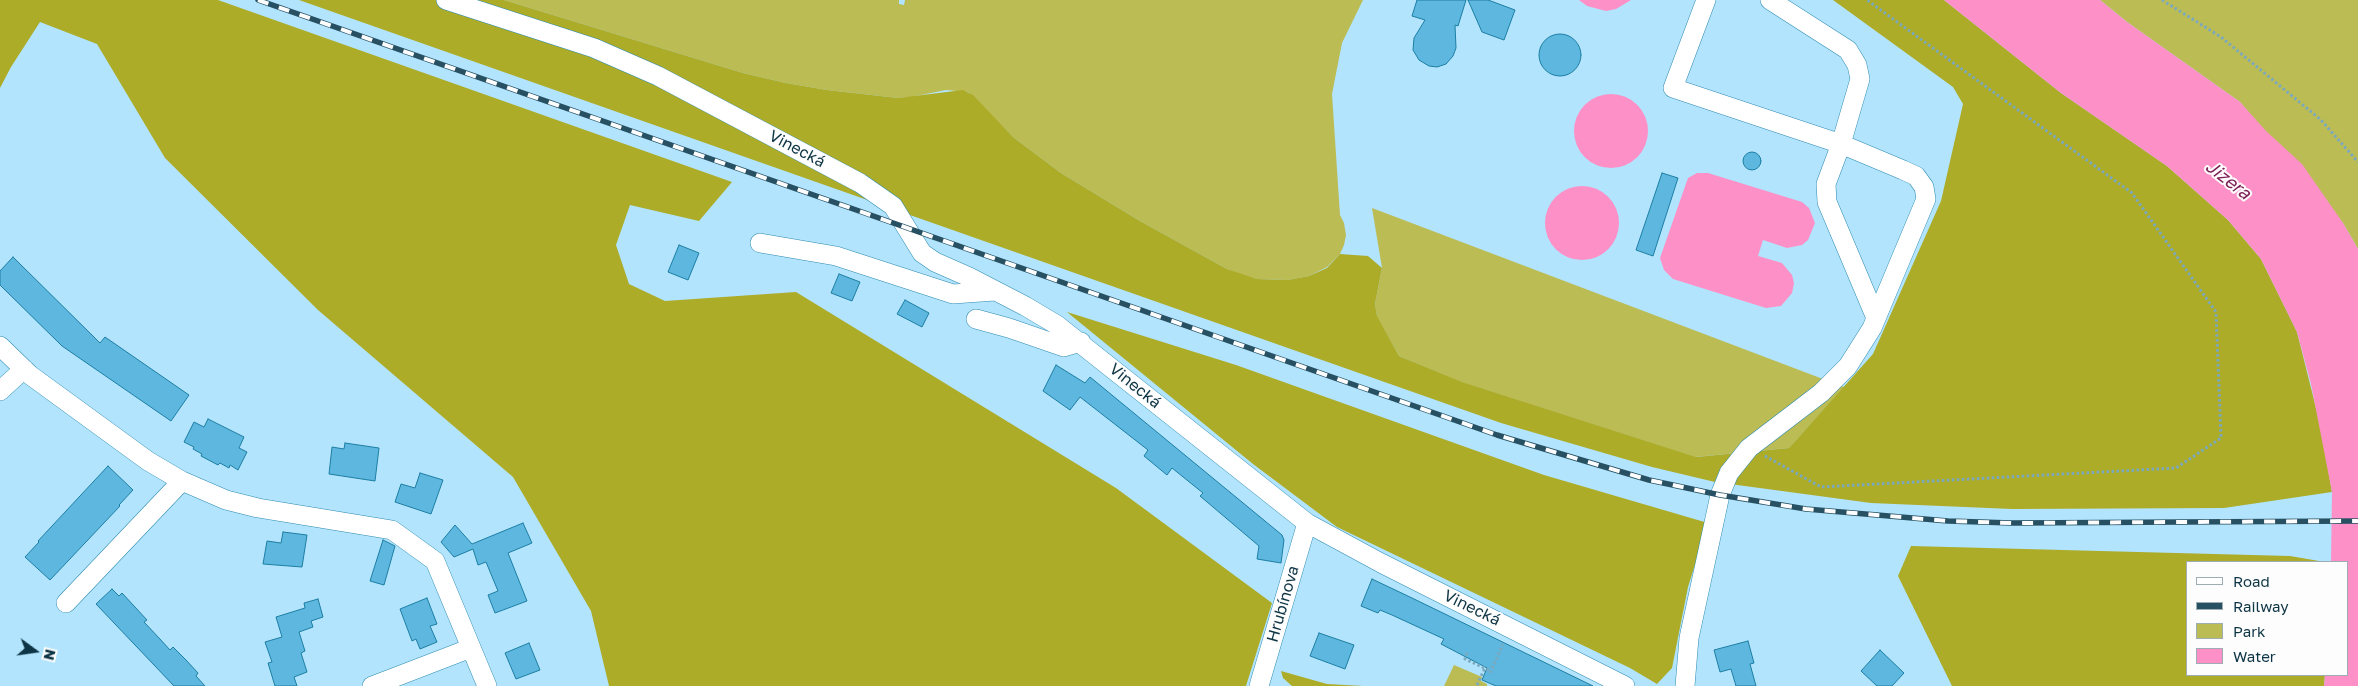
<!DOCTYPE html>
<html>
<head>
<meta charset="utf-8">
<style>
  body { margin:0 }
  #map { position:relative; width:2358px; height:686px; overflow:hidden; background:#b2e4fd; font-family:"Golos Text",sans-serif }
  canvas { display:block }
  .legend { position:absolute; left:2186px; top:561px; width:162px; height:115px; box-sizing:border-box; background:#fdfdfd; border:1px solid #9dadb3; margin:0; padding:6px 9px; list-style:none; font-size:15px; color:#0e3545 }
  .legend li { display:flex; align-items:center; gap:10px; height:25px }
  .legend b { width:25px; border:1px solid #9dadb3 }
  .north { position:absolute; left:10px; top:626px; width:50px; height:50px; -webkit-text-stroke:4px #fdfdfd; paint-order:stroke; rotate:104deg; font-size:14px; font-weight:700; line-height:20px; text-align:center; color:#0e3545 }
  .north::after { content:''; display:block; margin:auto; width:18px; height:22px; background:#0e3545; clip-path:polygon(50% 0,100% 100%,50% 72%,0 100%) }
</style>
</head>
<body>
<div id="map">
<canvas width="2358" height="686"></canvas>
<ul class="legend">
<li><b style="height:6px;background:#fff"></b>Road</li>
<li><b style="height:6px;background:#275062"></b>Railway</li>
<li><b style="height:14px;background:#bcbc55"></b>Park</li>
<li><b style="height:14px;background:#fd90c7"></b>Water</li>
</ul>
<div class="north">N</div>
</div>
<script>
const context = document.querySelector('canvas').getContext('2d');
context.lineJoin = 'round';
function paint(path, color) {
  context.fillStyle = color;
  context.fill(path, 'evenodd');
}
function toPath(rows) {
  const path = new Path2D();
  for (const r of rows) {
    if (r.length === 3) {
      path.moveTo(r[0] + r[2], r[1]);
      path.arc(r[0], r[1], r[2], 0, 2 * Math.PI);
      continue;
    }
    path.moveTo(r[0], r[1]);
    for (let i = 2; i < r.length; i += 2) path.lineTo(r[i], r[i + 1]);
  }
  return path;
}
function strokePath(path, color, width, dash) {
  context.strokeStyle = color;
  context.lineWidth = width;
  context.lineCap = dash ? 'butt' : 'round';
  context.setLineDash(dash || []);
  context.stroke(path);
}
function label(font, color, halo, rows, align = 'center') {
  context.font = font + ' "Golos Text",sans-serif';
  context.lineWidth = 4;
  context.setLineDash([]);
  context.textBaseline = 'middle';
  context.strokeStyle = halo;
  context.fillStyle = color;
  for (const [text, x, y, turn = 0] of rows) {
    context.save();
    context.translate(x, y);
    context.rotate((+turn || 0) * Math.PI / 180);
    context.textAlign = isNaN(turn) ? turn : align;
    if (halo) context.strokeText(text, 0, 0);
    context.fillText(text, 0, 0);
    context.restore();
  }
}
const green = toPath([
  [504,0,899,0,899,4,904,5,905,0,1363,0,1342,43,1332,94,1340,215,1344,223,1346,235,1344,245,1340,254,1327,267,1309,276,1288,280,1257,279,1242,275,1227,269,1140,221,1061,173,1013,137,968,92,946,90,911,97,898,98,827,90,786,83,743,73],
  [2100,0,2358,0,2358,249,2343,223,2240,102,2127,22],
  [1372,208,1844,387,1789,448,1695,457,1461,382,1399,356,1377,317,1375,304,1382,268],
  [1454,665,1482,677,1481,681,1487,684,1487,686,1444,686]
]);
const forest = toPath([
  [0,0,218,0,732,182,699,221,630,205,616,245,629,284,665,301,796,292,1116,488,1272,603,1246,686,609,686,591,611,513,477,318,310,165,158,97,44,40,22,11,67,0,88],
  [299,0,504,0,743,73,786,83,827,90,898,98,963,90,973,95,1013,137,1061,173,1140,221,1227,269,1257,279,1288,280,1309,276,1327,268,1340,254,1368,256,1382,268,1375,304,1377,316,1399,356,1462,382,1696,457,1789,448,1873,354,1941,201,1963,104,1953,87,1833,0,1944,0,2061,93,2167,166,2228,220,2261,259,2297,332,2320,424,2332,492,2224,508,2012,509,1871,503,1715,482,1652,467,1501,423],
  [1067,312,1236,365,1544,475,1708,523,1688,587,1672,668,1657,684,1630,668,1337,527,1253,464],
  [1911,546,2290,556,2325,562,2187,562,2187,675,2325,675,2324,686,1952,686,1898,576],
  [1281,671,1327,684,1363,686,1292,686,1283,678]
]);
const water = toPath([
  [1579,0,1631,0,1616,9,1606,11,1587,6],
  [1944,0,2100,0,2127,22,2240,102,2266,131,2302,164,2343,223,2358,249,2358,686,2324,686,2325,675,2347,675,2347,562,2331,562,2332,492,2311,384,2297,332,2261,259,2228,220,2167,166,2061,93],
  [1611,131,37],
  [1697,173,1708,173,1802,202,1809,208,1815,223,1808,240,1802,245,1787,248,1763,240,1758,256,1782,263,1792,275,1794,283,1792,293,1781,306,1766,308,1673,279,1664,270,1660,258,1688,178],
  [1582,223,37]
]);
const building = toPath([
  [1417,0,1466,0,1458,26,1455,25,1456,48,1453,56,1446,64,1437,67,1429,66,1419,60,1413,50,1414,38,1425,20,1412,16,1417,0],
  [1468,0,1488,0,1515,10,1504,40,1482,32,1468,0],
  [1560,55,21],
  [1752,161,9],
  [1662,173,1678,178,1653,256,1636,250,1662,173],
  [679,245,699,253,688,280,668,272,679,245],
  [13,257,100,343,105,337,189,395,171,421,62,346,0,285,0,271,13,257],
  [839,274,860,282,852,301,831,293,839,274],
  [905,300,929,313,922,327,897,314,905,300],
  [1056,365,1085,383,1090,377,1282,535,1284,540,1281,563,1257,559,1259,546,1200,496,1203,493,1172,468,1167,475,1144,456,1148,450,1080,397,1070,410,1043,391,1056,365],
  [208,419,244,437,239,448,247,452,238,470,230,465,229,468,220,463,218,465,201,456,202,454,193,449,194,447,184,442,194,422,204,427,208,419],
  [345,443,379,448,375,481,329,474,332,447,344,449,345,443],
  [108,466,133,490,119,505,120,506,50,580,25,557,39,542,38,541,108,466],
  [420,473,443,480,431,514,395,502,401,484,415,488,420,473],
  [523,523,532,543,508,553,527,601,495,613,488,595,498,591,486,562,478,565,473,549,454,557,441,542,455,525,472,544,523,523],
  [283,532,307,535,302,567,263,564,267,541,281,543,283,532],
  [383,540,395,546,384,585,370,581,383,540],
  [1372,579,1412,598,1593,686,1496,686,1482,680,1487,668,1441,644,1444,639,1392,615,1380,610,1378,613,1361,606,1372,579],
  [112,589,119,596,122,593,147,620,144,622,160,639,170,650,173,647,186,660,198,673,196,676,205,686,174,686,96,604,112,589],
  [427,598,437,624,430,626,437,642,420,649,416,639,412,641,400,609,427,598],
  [318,599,323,617,311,621,313,627,299,632,305,651,301,653,307,672,294,677,297,686,275,686,268,663,272,662,265,642,282,637,276,617,305,608,304,603,318,599],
  [1319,633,1354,645,1345,669,1310,656,1319,633],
  [1748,641,1754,663,1750,664,1756,686,1736,686,1731,669,1720,672,1714,650,1748,641],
  [529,643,540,670,516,679,505,653,529,643],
  [1880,650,1904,673,1892,686,1877,686,1861,671,1880,650]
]);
const path = toPath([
  [2162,0,2221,37,2321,120,2358,162],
  [1765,456,1821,487,2176,468,2221,438,2216,312,2132,193,1867,0],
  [1467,653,1465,659,1491,671],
  [1490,673,1503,644],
  [1477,685,1485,668]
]);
const minor = toPath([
  [446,0,594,48,658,76,860,183,893,206,922,253,935,262,969,277,1025,306,1057,325,1307,523,1381,563,1625,686],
  [1770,0,1848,50,1857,65,1860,79,1841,144,1826,184,1827,202,1876,318],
  [760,243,836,256,953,294,995,291],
  [976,319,1009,328,1064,347,1081,342],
  [0,346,30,375,148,461,182,481,226,500,258,508,392,530,435,561,487,686],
  [0,391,24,369],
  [66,603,182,481],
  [372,686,471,648],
  [1259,686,1307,523],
  [1685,686,1689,638,1720,495,1729,473,1749,448,1821,393,1848,366,1872,328,1926,199,1924,187,1916,176,1903,170,1841,144,1673,88,1706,0]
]);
const rail = toPath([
  [258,0,1497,435,1649,480,1720,495,1806,509,1948,521,2012,523,2358,521]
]);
const streetNames = [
  ["Vinecká",797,149,28],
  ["Vinecká",1135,386,39],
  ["Hrubínova",1283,604,-74],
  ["Vinecká",1472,608,26]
];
const waterNames = [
  ["Jizera",2228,180,38]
];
paint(green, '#bcbc55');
paint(forest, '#adac28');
paint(water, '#fd90c7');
paint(building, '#5eb7de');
strokePath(building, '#1c7ea3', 1);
strokePath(minor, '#2d8bb0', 20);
strokePath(path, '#7ba9bf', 3, [2.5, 2.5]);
strokePath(minor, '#fff', 19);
strokePath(rail, '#275062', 5.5);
strokePath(rail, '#fdfdfd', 4, [11]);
label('16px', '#0e3545', '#fdfdfd', streetNames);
label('italic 18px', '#7c1e55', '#fdfdfd', waterNames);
</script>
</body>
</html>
